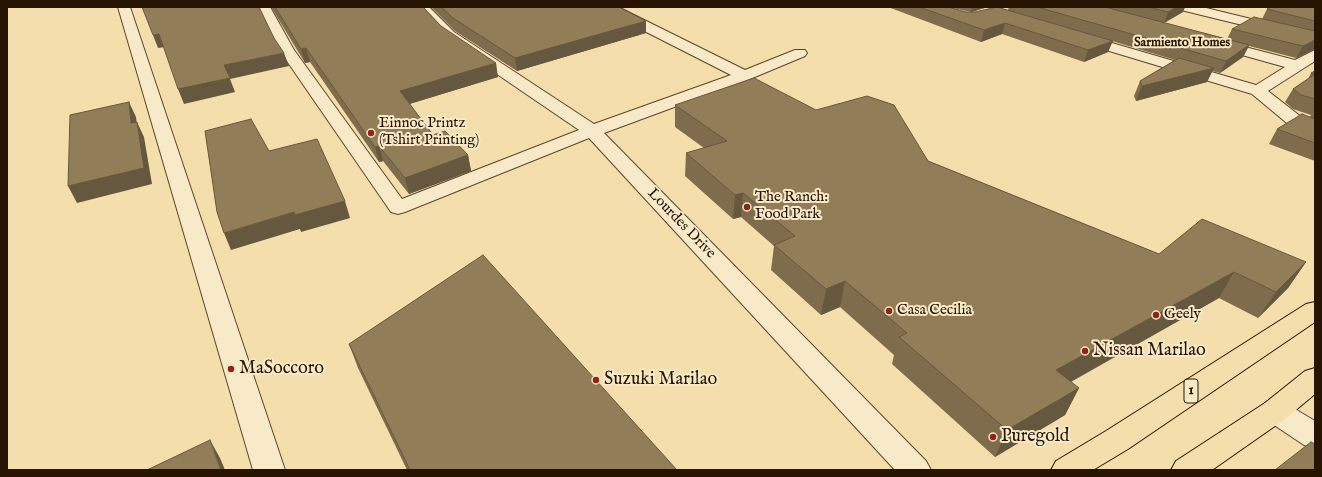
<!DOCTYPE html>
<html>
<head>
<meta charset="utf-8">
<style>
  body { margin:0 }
  #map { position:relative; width:1322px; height:477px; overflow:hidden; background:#f4deac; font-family:"IM FELL English",serif }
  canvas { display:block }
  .frame { position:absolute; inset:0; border:8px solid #271400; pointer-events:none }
</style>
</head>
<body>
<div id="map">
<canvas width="1322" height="477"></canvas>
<div class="frame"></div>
</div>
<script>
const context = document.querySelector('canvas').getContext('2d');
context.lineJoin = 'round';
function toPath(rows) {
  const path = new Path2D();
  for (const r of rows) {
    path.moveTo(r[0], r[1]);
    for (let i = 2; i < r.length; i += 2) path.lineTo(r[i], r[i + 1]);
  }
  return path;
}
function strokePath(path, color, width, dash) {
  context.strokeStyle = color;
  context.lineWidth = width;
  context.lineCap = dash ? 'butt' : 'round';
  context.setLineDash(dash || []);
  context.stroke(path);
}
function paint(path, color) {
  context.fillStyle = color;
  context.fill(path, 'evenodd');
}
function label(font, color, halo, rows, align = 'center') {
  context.font = font + ' "IM FELL English",serif';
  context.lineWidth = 4;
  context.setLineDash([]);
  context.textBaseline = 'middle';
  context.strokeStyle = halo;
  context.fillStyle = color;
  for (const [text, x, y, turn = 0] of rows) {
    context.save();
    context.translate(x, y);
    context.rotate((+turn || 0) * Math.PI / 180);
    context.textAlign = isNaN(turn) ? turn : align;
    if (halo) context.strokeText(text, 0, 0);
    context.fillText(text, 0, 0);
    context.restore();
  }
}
const street = toPath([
  [118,7,130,7,285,470,253,470,118,7],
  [258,7,270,7,294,50,402,199,579,130,444,38,416,7,429,7,454,32,594,124,731,75,603,10,602,7,618,7,745,70,795,50,805,50,807,53,805,56,750,79,604,133,926,461,931,470,895,470,589,138,405,212,398,214,391,212,280,51,258,7],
  [1180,7,1202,7,1280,26,1282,29,1280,32,1275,33,1181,10,1180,7],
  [1081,34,1256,85,1285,67,1213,47,1211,44,1213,41,1218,40,1295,60,1315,50,1315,61,1268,91,1300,116,1315,124,1315,136,1288,124,1252,94,1076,41,1074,38,1076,35,1081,34],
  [1275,400,1285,403,1315,421,1315,448,1304,445,1265,419,1261,411,1265,403,1275,400]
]);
const highway = toPath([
  [1315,302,1315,322,1128,449,1093,470,1051,470,1056,461,1106,431,1306,304,1315,302],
  [1315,368,1315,394,1285,419,1212,470,1171,470,1176,461,1265,403,1305,371,1315,368]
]);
const wall = toPath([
  [271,7,423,7,441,26,498,77,409,104,433,135,468,155,471,171,409,194,383,161,379,162,310,62,305,63],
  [431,7,619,7,646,21,646,33,517,71,455,31],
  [888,7,948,7,966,12,971,12,948,7,988,7,971,12,1008,10,1009,7,1185,7,1183,12,1164,23,1227,39,1232,29,1262,19,1267,9,1315,7,1315,49,1296,58,1249,46,1243,57,1220,73,1212,71,1207,82,1136,101,1134,96,1140,81,1175,60,1112,41,1108,52,1084,62,1002,34,981,42],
  [1315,71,1315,161,1269,144,1277,129,1310,117,1311,115,1293,109,1285,102,1293,89,1308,79,1311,73],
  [675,105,816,110,928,161,1159,254,1306,262,1288,288,1258,318,1219,298,1071,382,1079,388,1065,415,995,457,892,364,894,355,840,307,821,315,771,270,774,246,741,217,733,219,685,176,686,153,704,148,675,127],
  [349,344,677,470,407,470,358,368]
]);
const shadedWall = toPath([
  [972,7,988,7,971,12],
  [1177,7,1185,7,1183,12,1164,23,1168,12],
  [646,21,646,33,517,71,515,58],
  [1005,23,1002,34,981,42,984,30],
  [159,34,165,47,158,48,153,35],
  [1315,40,1315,49,1296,58,1303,46],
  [1113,41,1108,52,1084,62,1088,50],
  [1249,45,1243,57,1220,73,1226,61],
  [306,48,310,62,305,63,301,49],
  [284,53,289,66,230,79,235,92,184,104,178,89,224,65],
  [496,63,498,77,403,106,400,91],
  [1214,68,1207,82,1136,101,1142,86],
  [129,102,136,117,139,139,131,123],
  [137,122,144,137,152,184,77,203,68,186],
  [379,146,383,161,379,162,375,147],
  [468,155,471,171,409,194,405,178],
  [743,193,741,217,733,219,735,195],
  [345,201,350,218,301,232,300,229,231,250,224,233,294,212],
  [1306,262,1288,288,1258,318,1276,292],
  [1234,272,1219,298,1043,397,1056,370],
  [845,281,840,307,821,315,826,289],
  [1079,388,1065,415,995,457,1007,430],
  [210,440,220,458,225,470,221,470]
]);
const building = toPath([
  [142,7,259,7,274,38,284,53,224,65,230,78,178,89,159,34,153,35,142,7],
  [275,7,423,7,441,26,496,63,400,91,433,135,445,131,468,155,405,178,379,146,375,147,306,48,301,49,275,7],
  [441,7,619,7,646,21,515,58,453,18,441,7],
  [919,7,948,7,966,12,975,12,997,7,1113,41,1088,50,1005,23,984,30,919,7],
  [1037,7,1105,7,1249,45,1226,61,1037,7],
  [1148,7,1177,7,1168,12,1148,7],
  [1271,7,1315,7,1315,21,1267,9,1271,7],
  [1254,17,1315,31,1315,40,1303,46,1232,29,1254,17],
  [1179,58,1214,68,1142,86,1140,81,1179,58],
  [1315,71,1315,74,1311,73,1315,71],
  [1315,74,1315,99,1301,95,1293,89,1315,74],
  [754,78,816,110,867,96,894,105,928,161,1159,254,1202,219,1306,262,1276,292,1234,272,1056,370,1079,388,1007,430,899,337,907,333,845,281,826,289,774,245,795,236,743,193,735,195,686,153,727,141,675,105,754,78],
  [129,102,131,123,137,122,144,168,68,186,70,115,129,102],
  [1302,114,1315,119,1315,143,1277,129,1302,114],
  [251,119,269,151,317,139,345,201,295,215,294,212,224,233,217,212,205,131,251,119],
  [483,255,677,470,410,470,349,344,483,255],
  [210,440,221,470,147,470,210,440],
  [1311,442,1315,444,1315,470,1275,470,1311,442]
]);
const markers = [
  [371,133,4,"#8f2418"],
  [747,207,4,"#8f2418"],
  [889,311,4,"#8f2418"],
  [1156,315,4,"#8f2418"],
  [1085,351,4,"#8f2418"],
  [231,369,4,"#8f2418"],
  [596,380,4,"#8f2418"],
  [993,437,4,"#8f2418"]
];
const farNeighbourhoodnames = [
  ["Sarmiento Homes",1182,43]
];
const shields = [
  [1191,391,14]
];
const shieldNames = [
  ["1",1191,391]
];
const poiNames = [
  ["Einnoc Printz",379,124],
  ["(Tshirt Printing)",379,141],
  ["The Ranch:",755,198],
  ["Food Park",755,215],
  ["Casa Cecilia",897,311],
  ["Geely",1164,315]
];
const streetNames = [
  ["Lourdes Drive",681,224,46]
];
const nearPoinames = [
  ["Nissan Marilao",1093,351],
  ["MaSoccoro",239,369],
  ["Suzuki Marilao",604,380],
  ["Puregold",1001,437]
];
strokePath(street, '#5a462b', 2);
strokePath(highway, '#271400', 2);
paint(street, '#f8eac9');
paint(highway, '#f4deac');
paint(wall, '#7e6c4d');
paint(shadedWall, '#66583e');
paint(building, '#927d59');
strokePath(building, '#66583e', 1);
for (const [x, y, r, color] of markers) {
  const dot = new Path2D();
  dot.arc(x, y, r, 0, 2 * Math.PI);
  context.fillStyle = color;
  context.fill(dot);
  strokePath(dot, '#f8eac9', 1.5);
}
label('bold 13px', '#271400', '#f8eac9', farNeighbourhoodnames);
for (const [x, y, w] of shields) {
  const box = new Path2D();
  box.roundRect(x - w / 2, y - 12, w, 24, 3);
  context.fillStyle = '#f8eac9';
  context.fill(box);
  strokePath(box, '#271400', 1);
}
label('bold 14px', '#271400', null, shieldNames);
label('15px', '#271400', '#f8eac9', poiNames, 'left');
label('15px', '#271400', '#f8eac9', streetNames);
label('18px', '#271400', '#f8eac9', nearPoinames, 'left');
</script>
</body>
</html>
